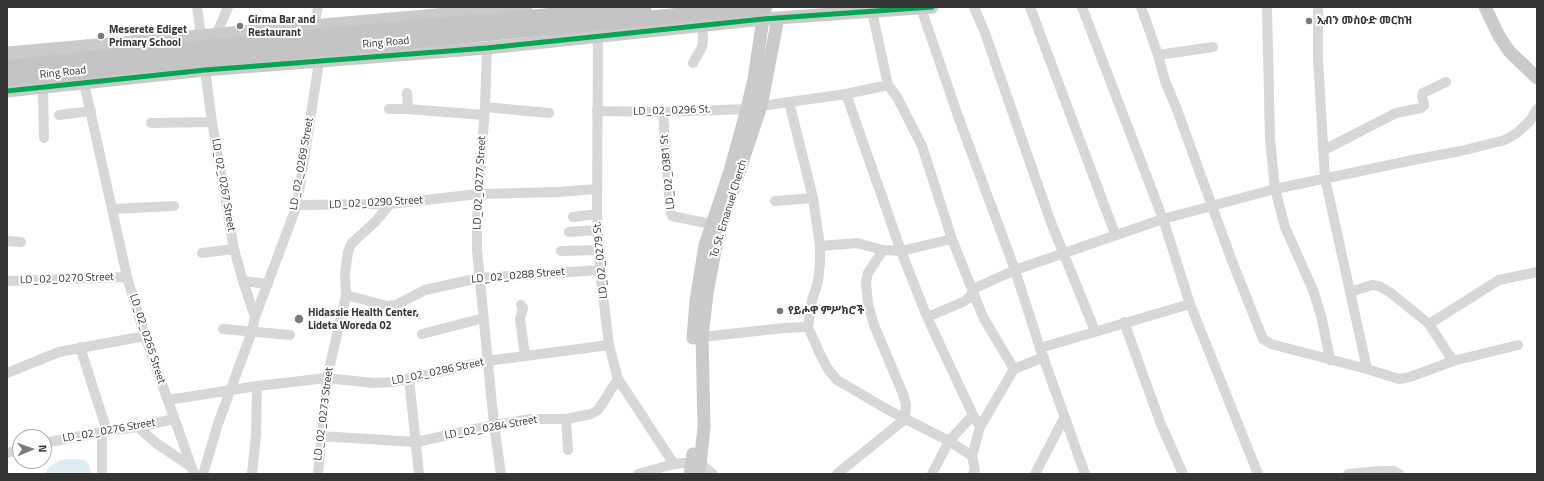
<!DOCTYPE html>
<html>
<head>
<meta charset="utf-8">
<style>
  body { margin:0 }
  #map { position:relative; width:1544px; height:481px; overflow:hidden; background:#fff; font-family:"Titillium Web",sans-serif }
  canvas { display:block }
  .frame { position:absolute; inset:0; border:8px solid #333; pointer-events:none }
  .north { position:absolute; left:12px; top:429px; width:40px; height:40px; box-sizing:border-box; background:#fff; border:1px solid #adadad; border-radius:50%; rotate:88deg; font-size:11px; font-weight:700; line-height:16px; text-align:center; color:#333 }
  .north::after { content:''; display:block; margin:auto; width:14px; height:18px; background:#7a7a7a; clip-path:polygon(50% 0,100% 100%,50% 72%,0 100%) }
</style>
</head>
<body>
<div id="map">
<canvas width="1544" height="481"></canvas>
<div class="frame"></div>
<div class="north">N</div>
</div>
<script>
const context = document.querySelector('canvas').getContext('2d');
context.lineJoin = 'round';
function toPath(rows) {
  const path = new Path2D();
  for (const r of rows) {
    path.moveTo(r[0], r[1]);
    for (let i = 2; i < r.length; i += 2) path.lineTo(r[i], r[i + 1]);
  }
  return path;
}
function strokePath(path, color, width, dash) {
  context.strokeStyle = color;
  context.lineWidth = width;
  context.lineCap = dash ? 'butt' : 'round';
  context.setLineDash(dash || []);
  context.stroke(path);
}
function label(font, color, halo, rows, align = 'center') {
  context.font = font + ' "Titillium Web","Noto Sans Ethiopic",sans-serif';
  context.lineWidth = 4;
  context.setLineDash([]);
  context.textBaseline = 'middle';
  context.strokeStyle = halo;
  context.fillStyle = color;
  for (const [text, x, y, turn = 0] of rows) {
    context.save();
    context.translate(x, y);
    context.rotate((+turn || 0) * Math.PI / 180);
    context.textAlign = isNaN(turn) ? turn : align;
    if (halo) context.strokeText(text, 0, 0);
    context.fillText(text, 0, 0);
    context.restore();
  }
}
const river = toPath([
  [54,474,63,468,81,468,83,474]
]);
const minor = toPath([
  [197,7,201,35],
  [974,7,985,33,1050,220,1095,331],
  [1030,7,1115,234],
  [1082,7,1163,219,1190,304,1258,474],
  [1141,7,1158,55,1165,81,1176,107,1232,261,1263,339,1271,344,1367,369,1399,379,1410,377,1453,361,1518,345],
  [1267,7,1270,139,1275,189,1285,227,1313,290,1322,319,1330,360],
  [1318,7,1318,59,1325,178,1367,369],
  [921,8,958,116,1015,270,1040,348,1085,474],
  [872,11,888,85,897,97,922,146,952,239,983,317,1014,369],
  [314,26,318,7],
  [217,33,228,7],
  [598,37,597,214,600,270,609,345,618,379,674,464],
  [487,48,485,107,477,218,477,250,494,425,501,474],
  [1158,55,1213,47],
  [693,63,702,47,703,40,702,25],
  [205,70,212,122,234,249,243,281,255,317],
  [84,83,127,277,145,336,194,474],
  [43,88,44,138],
  [407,93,408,109],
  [846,94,888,85],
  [761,106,846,94,901,251,927,317,963,302,970,297,973,289,1015,270,1163,219,1275,189,1418,159,1461,151,1505,140,1517,133,1530,121,1537,109],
  [485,107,549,113],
  [389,109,408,109,484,115],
  [597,111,663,112,747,109],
  [663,112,670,210,672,216,677,217,711,224],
  [59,115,91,111],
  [151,123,212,122],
  [1324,150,1396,113,1421,108,1424,105,1422,96,1423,93,1446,82],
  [775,201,813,198],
  [297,205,390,204,478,194,558,192,596,189],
  [113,209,174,206],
  [573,217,597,214],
  [569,232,598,230],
  [7,241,21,242],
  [820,246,857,243,883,250,901,251,952,239],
  [561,251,600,250],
  [202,253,234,249],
  [7,281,127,277],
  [243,281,268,284],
  [1350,292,1372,285,1379,286,1391,293,1429,324,1453,361],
  [346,295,387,306,396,305,425,290,479,278,600,270],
  [521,305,523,308,520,319,525,355],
  [927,317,973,415,980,427],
  [1124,322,1160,422,1183,474],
  [1429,324,1499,280,1537,272],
  [808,327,820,354,828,369,837,380,890,411,949,441,972,456],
  [223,329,290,335],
  [422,334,484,318],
  [702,337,784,328,808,327,812,300,818,282,820,263,820,246,813,198,789,102],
  [80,347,107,431],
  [1040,348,1190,304],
  [7,373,59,352,145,336],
  [409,378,419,474],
  [168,400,257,386,327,378,373,383,394,382,487,361,609,345],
  [566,419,568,450],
  [138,427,156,443,190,466],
  [102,432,102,474],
  [320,436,416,442,494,425,530,419,566,419,591,414,598,410,618,379],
  [44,443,107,431,138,427,174,419],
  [7,453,20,450],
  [203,474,218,424,252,331,255,317,297,205,319,62],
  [252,474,256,435,257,386],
  [318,474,327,378,346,295,345,273,348,252,351,244,376,221,390,204],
  [638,474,674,464,693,462,701,464,713,474],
  [837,474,905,419,906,404,903,394,874,325,868,304,866,282,868,273,883,250],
  [932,474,949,441,973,415],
  [973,474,975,470,972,456,980,427,1014,369,1044,357],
  [1035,474,1064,418],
  [1348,474,1381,471,1394,471,1399,474]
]);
const major = toPath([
  [1485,7,1499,36,1509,51,1537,78],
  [7,53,526,7],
  [7,91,205,70,487,48,763,19,932,7],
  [693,338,696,301,705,245,730,171,747,109,754,79,763,19],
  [690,474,693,454],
  [699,474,704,427,702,337,707,293,715,251,723,220,761,106,778,18]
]);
const highway = toPath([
  [7,67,321,36,644,7],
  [7,79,131,66,326,49,765,7]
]);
const bus1 = toPath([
  [7,91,205,70,487,48,763,19,932,7]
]);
const markers = [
  [1309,21,4,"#7a7a7a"],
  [240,26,4,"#7a7a7a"],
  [101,36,4,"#7a7a7a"],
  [780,311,4,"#7a7a7a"],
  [299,319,5,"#7a7a7a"]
];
const poiNames = [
  ["Girma Bar and",248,20],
  ["Restaurant",248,33],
  ["ኢብን መስዑድ መርከዝ",1317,21],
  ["Meserete Ediget",109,30],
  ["Primary School",109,43],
  ["የይሖዋ ምሥክሮች",788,311],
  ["Hidassie Health Center,",308,313],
  ["Lideta Woreda 02",308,326]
];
const streetNames = [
  ["Ring Road",386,43,-5],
  ["Ring Road",63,73,-6],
  ["LD_02_0296 St.",672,111,-2],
  ["LD_02_0269 Street",302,164,-80],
  ["LD_02_0381 St",668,172,-95],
  ["LD_02_0277 Street",480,183,-87],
  ["LD_02_0267 Street",223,185,80],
  ["LD_02_0290 Street",376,203,-3],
  ["To St. Emanuel Cherch",729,209,-73],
  ["LD_02_0279 St.",601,260,-95],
  ["LD_02_0288 Street",518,276,-5],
  ["LD_02_0270 Street",67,279,-2],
  ["LD_02_0265 Street",147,339,72],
  ["LD_02_0286 Street",438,372,-12],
  ["LD_02_0273 Street",324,414,-83],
  ["LD_02_0284 Street",491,428,-10],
  ["LD_02_0276 Street",109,431,-10]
];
strokePath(river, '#ddebf3', 17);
strokePath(minor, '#d7d7d7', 10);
strokePath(major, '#cacaca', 13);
strokePath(highway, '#c4c4c4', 15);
strokePath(bus1, '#00a651', 5);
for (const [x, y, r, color] of markers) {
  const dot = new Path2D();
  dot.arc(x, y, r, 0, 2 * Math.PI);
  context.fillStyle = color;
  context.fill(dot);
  strokePath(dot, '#fff', 1.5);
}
label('bold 11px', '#333', '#fff', poiNames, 'left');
label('11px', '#333', '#fff', streetNames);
</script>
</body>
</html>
